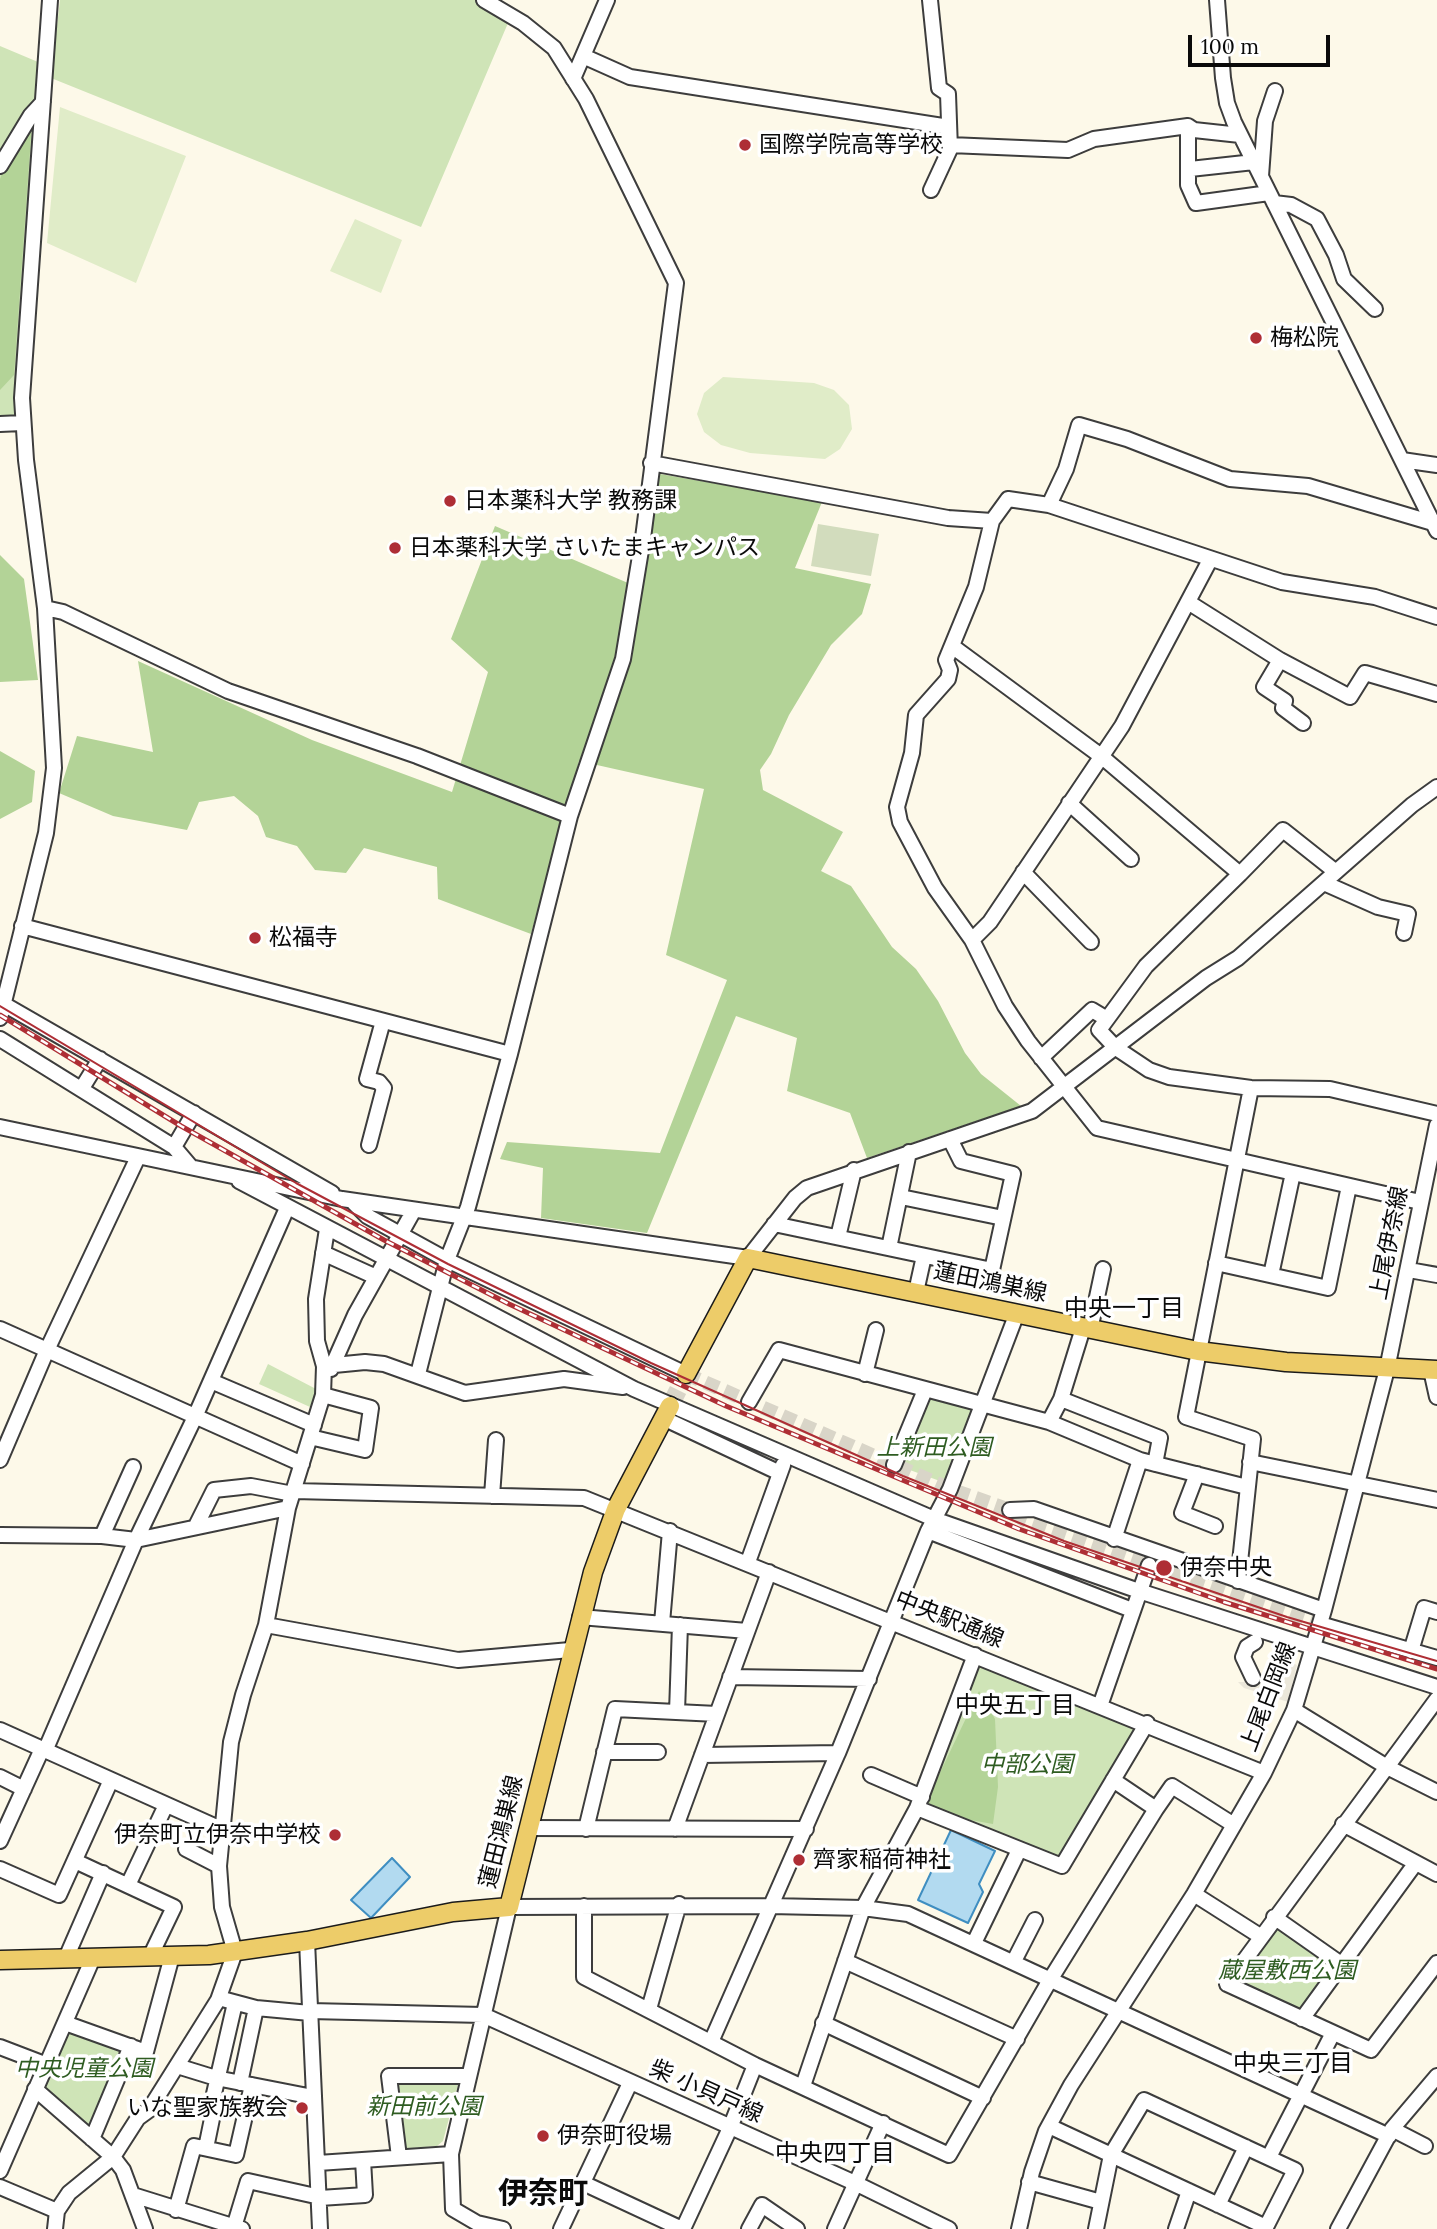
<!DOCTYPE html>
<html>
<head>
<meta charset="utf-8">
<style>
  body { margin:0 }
  #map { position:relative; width:1437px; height:2229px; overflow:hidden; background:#fdf9e9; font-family:Lora,serif }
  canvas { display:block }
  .scale { position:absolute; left:1188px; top:35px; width:142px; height:32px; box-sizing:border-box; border:4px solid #0a0a0a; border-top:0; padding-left:9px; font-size:21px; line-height:24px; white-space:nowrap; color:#0a0a0a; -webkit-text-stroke:5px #fff; paint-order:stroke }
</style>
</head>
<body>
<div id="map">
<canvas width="1437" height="2229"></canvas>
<div class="scale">100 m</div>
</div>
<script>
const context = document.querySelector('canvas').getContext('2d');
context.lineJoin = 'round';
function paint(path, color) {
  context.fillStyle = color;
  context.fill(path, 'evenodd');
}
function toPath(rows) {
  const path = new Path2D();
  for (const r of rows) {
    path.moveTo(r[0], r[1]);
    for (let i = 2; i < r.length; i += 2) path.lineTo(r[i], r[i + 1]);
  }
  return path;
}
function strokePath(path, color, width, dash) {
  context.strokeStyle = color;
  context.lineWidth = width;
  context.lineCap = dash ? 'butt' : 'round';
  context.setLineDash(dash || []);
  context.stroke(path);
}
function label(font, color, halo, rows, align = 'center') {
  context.font = font + ' Lora,"Noto Sans JP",serif';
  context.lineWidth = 7;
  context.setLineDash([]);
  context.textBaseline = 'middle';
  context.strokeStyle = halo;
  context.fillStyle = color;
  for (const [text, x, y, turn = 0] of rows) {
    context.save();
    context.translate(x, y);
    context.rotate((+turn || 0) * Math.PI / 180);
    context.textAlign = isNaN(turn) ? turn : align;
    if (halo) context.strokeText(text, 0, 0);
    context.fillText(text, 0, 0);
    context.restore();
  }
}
const green = toPath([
  [60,0,478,0,511,16,421,227,51,78],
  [0,46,38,62,17,348,15,420,0,423],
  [268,1364,318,1390,310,1407,259,1384],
  [927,1394,975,1409,948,1484,899,1466],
  [979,1661,1137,1729,1060,1863,923,1807],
  [1278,1924,1335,1966,1302,2014,1234,1984],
  [68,2029,127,2050,90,2132,41,2088],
  [395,2079,459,2081,443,2141,437,2146,402,2149]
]);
const forest = toPath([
  [32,123,14,375,0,390,0,179,5,165],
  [660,474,822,502,795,568,871,584,862,614,831,645,789,715,771,754,760,770,763,790,843,832,821,871,851,886,892,947,916,969,938,1001,965,1053,981,1074,1021,1106,867,1158,850,1113,787,1091,797,1038,736,1016,647,1233,541,1218,543,1168,500,1159,507,1142,660,1153,727,980,666,955,704,789,579,761,531,934,438,899,437,867,364,848,346,873,315,870,297,846,266,837,258,816,234,796,199,802,187,830,113,816,59,793,77,736,153,752,138,661,312,740,452,792,488,672,451,639,495,526,642,589],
  [0,555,24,579,38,680,0,682],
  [0,751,35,771,32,802,0,819],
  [979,1691,995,1719,998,1787,993,1824,959,1818,926,1802]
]);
const cemetery = toPath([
  [818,524,879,534,871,576,811,566]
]);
const pitch = toPath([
  [60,107,186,156,136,283,47,243],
  [355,219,402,240,381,293,330,271],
  [723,377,814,383,834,390,849,405,852,429,840,449,825,459,750,453,721,445,704,432,697,414,704,393]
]);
const plaza = toPath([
  [1283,1659,1297,1665,1288,1702,1244,1688,1238,1682,1264,1682,1274,1675]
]);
const water = toPath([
  [951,1830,995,1851,979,1884,983,1892,968,1923,918,1900,951,1830],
  [392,1858,410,1877,371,1918,351,1900,392,1858]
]);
const minorTunnel = toPath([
  [686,1374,950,1489,1010,1510,1024,1520,1320,1624]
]);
const majorTunnel = toPath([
  [670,1406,686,1374]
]);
const minor = toPath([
  [930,0,939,88,948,94,950,149,931,190],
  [1217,0,1223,78,1227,103,1234,122,1437,531],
  [583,56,630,77,949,127],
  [573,79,607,0],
  [1188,126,1188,185,1196,203,1269,193],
  [950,145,1068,150,1094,139,1188,126,1194,130,1240,135],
  [0,166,31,115,43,102],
  [1190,169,1254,162],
  [1261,176,1265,121,1275,91],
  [1274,203,1291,205,1317,219,1336,255,1344,279,1375,309],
  [0,424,22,423],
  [1402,460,1437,465],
  [651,463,948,518,992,521],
  [1049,505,1066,469,1079,425,1127,439,1230,479,1308,486,1433,523],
  [1188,602,1280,660,1350,697,1365,673,1437,694],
  [45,608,63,612,228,691,417,756,570,816],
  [952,646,1101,756,1240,874,1283,830,1336,872],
  [1280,660,1264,687,1285,701,1283,708,1303,723],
  [1069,803,1131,859],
  [1023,872,1091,942],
  [1240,874,1146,966,1099,1030,1116,1048,1149,1070,1169,1077,1251,1088,1330,1089,1437,1114],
  [1324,883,1378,907,1408,914,1404,933],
  [22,926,510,1054],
  [972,940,990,922,1122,726,1210,560],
  [0,1002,332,1193],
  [0,1018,46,833,54,768,45,608,26,460,22,398,50,0],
  [0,1039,174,1147,191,1167],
  [1041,1058,1092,1010,1107,1019],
  [82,1088,100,1059],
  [0,1127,342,1199,748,1258,795,1198,807,1188,1032,1111,1206,978,1238,958,1412,805,1437,787],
  [369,1145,384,1088,379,1082,367,1079,383,1021],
  [174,1147,194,1113],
  [239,1181,634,1389,934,1519,1139,1591,1437,1687],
  [901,1197,1003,1218],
  [352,1201,367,1216,447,1260,686,1374],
  [1420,1202,1097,1128,1028,1041,1005,1006,972,940,935,888,900,822,897,807,912,753,916,715,948,679,950,670,946,660,976,587,992,521,1008,499,1049,505,1282,582,1375,597,1437,617],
  [774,1224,992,1270,1013,1174,961,1161,950,1139],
  [838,1237,854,1170],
  [889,1248,909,1152],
  [323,1253,376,1277],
  [1216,1263,1328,1288,1349,1186],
  [1409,1270,1437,1275],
  [1271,1275,1293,1173],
  [916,1292,924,1256],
  [0,1329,302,1464],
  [1090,1330,1103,1269],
  [324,1366,365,1362,384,1364,465,1393,564,1379,623,1387],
  [331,1369,355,1315,414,1210],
  [1431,1370,1437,1397],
  [418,1374,447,1260,468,1207,510,1054,570,816,623,659,643,538,676,283,586,99,554,48,523,23,484,0],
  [865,1374,876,1330],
  [211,1381,314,1425],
  [1061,1399,1160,1438,1155,1464],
  [749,1402,779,1350,1049,1422,1140,1460,1247,1487],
  [663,1418,780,1473],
  [1049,1422,1061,1399,1083,1328],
  [310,1437,365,1450,371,1408,323,1395],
  [0,1460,47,1350,138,1157],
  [1250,1462,1437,1500],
  [894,1465,925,1390],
  [1197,1474,1182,1513,1215,1526],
  [294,1491,584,1498,1264,1773],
  [492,1496,496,1440],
  [1010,1510,1034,1509,1324,1610],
  [196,1526,214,1490,251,1486,293,1494],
  [928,1531,1132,1610],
  [0,1535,102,1536,136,1540,288,1508],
  [102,1536,133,1467],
  [1114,1539,1140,1460],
  [748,1562,783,1465],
  [1238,1581,1253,1439,1186,1417,1251,1088],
  [580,1617,747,1631],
  [662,1623,670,1531],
  [1320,1624,1437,1658],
  [266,1625,458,1660,570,1650],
  [1411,1651,1424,1608,1437,1612],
  [730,1677,869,1679],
  [1253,1678,1243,1657,1247,1647,1255,1642],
  [1437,1699,1227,1984,1371,2050,1437,1963],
  [1100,1706,1149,1565],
  [1294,1710,1387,1767,1437,1792],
  [677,1712,680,1625],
  [0,1730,223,1830],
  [45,1751,136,1540,194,1419,287,1208],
  [604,1752,658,1752],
  [702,1755,838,1753],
  [871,1775,922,1797],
  [0,1777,24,1789],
  [917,1808,1062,1866,1147,1723],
  [1156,1809,1172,1786,1234,1825],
  [1343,1824,1437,1874],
  [529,1828,806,1829],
  [586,1829,615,1709,717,1714],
  [675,1829,769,1572],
  [0,1841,42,1749],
  [186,1849,219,1866],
  [75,1861,174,1907,150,1957],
  [0,1869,59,1895,111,1780],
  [128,1885,166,1805],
  [1194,1894,1260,1936],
  [584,1906,584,1977,755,2065,949,2155,1050,1980,1156,1809,1113,1780],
  [1274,1917,1341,1964],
  [307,1941,320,2229],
  [974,1943,1019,1850],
  [66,1958,103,1873],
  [845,1961,1017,2039],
  [1014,1961,1035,1920],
  [226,2000,256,2008,310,2013],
  [649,2009,679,1904],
  [310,2011,483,2015,857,2184,949,2229],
  [1302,2019,1415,1864],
  [65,2023,146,2052,172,1956],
  [823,2023,983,2098],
  [711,2042,838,1753,928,1531,950,1489,1017,1313],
  [0,2047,47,2065],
  [177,2066,216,2078,313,2097],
  [240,2083,256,2008],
  [803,2086,863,1908,917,1808,975,1655],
  [35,2089,113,2157,123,2170,145,2229],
  [1049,2126,1266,2227],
  [1392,2129,1425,2146],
  [92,2139,131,2046],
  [206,2148,215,2104,213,2098,235,2003],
  [399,2157,389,2076,469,2076],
  [1269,2157,1333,2033],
  [318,2163,451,2154],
  [0,2171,93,1958],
  [1029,2182,1101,2202],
  [583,2183,682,2229],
  [0,2187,57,2211],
  [133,2195,242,2229],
  [320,2198,365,2195,363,2160],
  [1218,2205,1246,2147],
  [176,2210,194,2146,236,2155,252,2085],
  [234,2227,248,2181,320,2197],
  [55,2229,57,2211,69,2193,113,2157,138,2118,149,2110,218,2000,235,1952,222,1907,219,1866,231,1742,243,1695,266,1625,288,1508,323,1395,324,1366,317,1341,316,1299,327,1229],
  [503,2229,477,2223,453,2209,451,2154,509,1907,770,1906,863,1908,908,1914,1389,2136],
  [561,2229,630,2083],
  [683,2229,730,2128,755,2065],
  [749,2229,762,2205,797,2229],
  [835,2229,883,2123],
  [1019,2229,1032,2172,1046,2131,1071,2085,1194,1894,1264,1773,1294,1710,1324,1610,1387,1369,1437,1125],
  [1096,2229,1111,2155,1144,2100,1295,2170,1265,2229],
  [1176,2229,1189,2191],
  [1338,2229,1392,2129,1437,2076]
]);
const major = toPath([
  [686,1374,748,1258,1198,1351,1286,1362,1437,1370],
  [0,1960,209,1955,307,1941,453,1912,509,1907,593,1572,616,1509,670,1406]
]);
const tram = toPath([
  [0,1006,296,1183,448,1264,651,1363,903,1476,1064,1541,1287,1617,1437,1661]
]);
const rail = toPath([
  [0,1015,181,1126,384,1240,509,1304,726,1406,1019,1529,1224,1602,1437,1669]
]);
const markers = [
  [745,145,7,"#ae2e35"],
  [1256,338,7,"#ae2e35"],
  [450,501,7,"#ae2e35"],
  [395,548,7,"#ae2e35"],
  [255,938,7,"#ae2e35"],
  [1164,1568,9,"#ae2e35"],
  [335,1835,7,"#ae2e35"],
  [799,1860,7,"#ae2e35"],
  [302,2108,7,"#ae2e35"],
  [543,2136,7,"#ae2e35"]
];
const poiNames = [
  ["国際学院高等学校",759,145],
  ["梅松院",1270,338],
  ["日本薬科大学 教務課",464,501],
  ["日本薬科大学 さいたまキャンパス",409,548],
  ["松福寺",269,938],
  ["伊奈中央",1180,1568],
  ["伊奈町立伊奈中学校",321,1835,"right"],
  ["齊家稲荷神社",813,1860],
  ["いな聖家族教会",288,2108,"right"],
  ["伊奈町役場",557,2136]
];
const streetNames = [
  ["上尾伊奈線",1390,1243,-79],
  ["蓮田鴻巣線",990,1283,12],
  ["中央駅通線",949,1620,22],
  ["上尾白岡線",1269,1697,-69],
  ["蓮田鴻巣線",502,1832,-76],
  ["柴 小貝戸線",706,2092,24]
];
const parkNames = [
  ["上新田公園",934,1448],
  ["中部公園",1027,1765],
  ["蔵屋敷西公園",1287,1971],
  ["中央児童公園",84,2069],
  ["新田前公園",424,2107]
];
const neighbourhoodNames = [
  ["中央一丁目",1124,1309],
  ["中央五丁目",1015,1706],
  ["中央三丁目",1293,2064],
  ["中央四丁目",835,2154]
];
const districtNames = [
  ["伊奈町",543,2194]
];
paint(green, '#cfe4b7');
paint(forest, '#b3d397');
paint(cemetery, '#d2dcbd');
paint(pitch, '#e0ecc8');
paint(plaza, '#ebe7da');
paint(water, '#b2daf0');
strokePath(water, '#3f8ec1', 2);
strokePath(minorTunnel, '#d9d5c8', 14, [14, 7]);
strokePath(majorTunnel, '#d9d5c8', 18, [18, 9]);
strokePath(minor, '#3d3d3d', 18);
strokePath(major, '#1b1b1b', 21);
strokePath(minor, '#fff', 14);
strokePath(major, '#edcc69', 18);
strokePath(tram, '#ae2e35', 2);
strokePath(rail, '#ae2e35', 5);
strokePath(rail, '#fff', 2.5, [8]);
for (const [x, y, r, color] of markers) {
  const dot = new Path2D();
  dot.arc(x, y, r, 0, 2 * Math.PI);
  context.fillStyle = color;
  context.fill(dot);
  strokePath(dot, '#fff', 2.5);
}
label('23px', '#0a0a0a', '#fff', poiNames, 'left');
label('23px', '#0a0a0a', '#fff', streetNames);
label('italic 23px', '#2e5c21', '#fff', parkNames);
label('24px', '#0a0a0a', '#fff', neighbourhoodNames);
label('bold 30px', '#0a0a0a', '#fff', districtNames);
</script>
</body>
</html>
